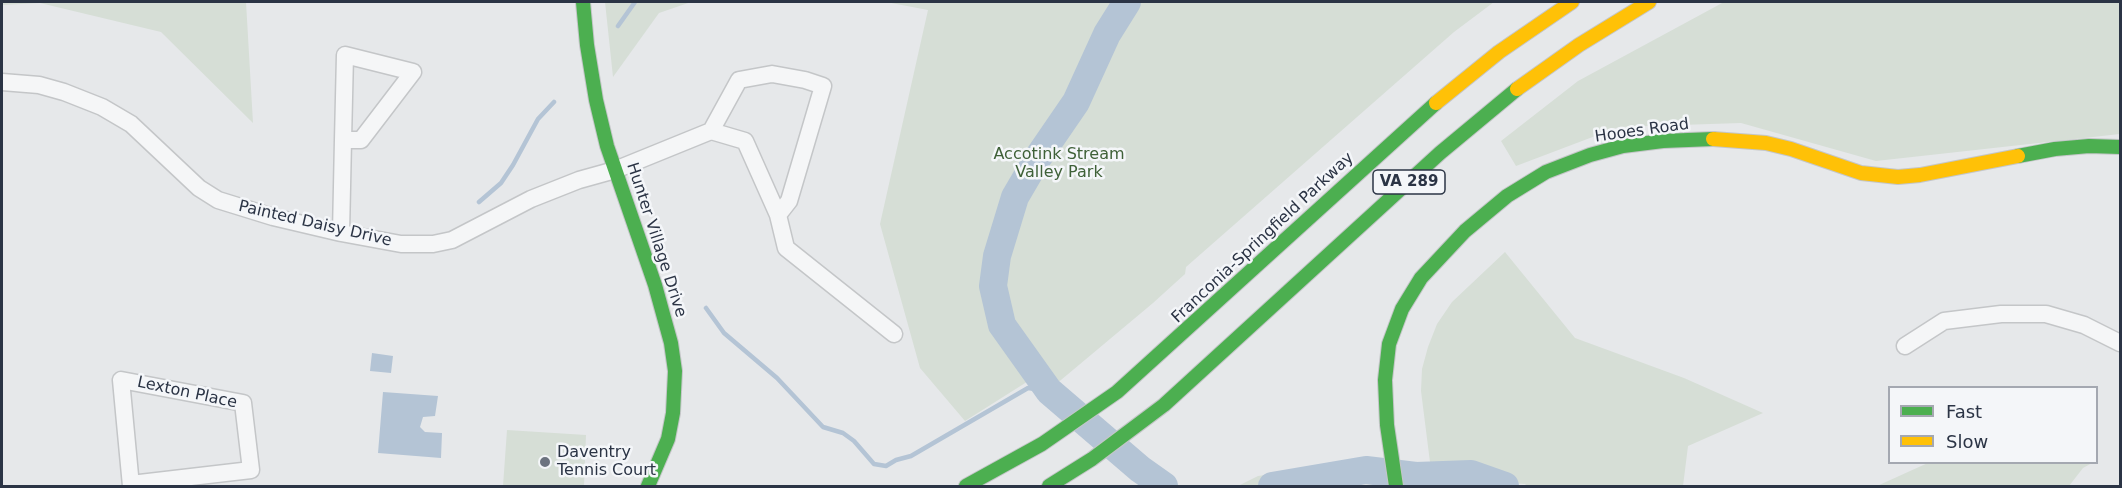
<!DOCTYPE html>
<html>
<head>
<meta charset="utf-8">
<style>
  body { margin:0 }
  #map { position:relative; width:2122px; height:488px; overflow:hidden; background:#e6e8ea; font-family:"DejaVu Sans",sans-serif }
  canvas { display:block }
  .frame { position:absolute; inset:0; border:3px solid #2b3445; pointer-events:none }
  .legend { position:absolute; left:1888px; top:386px; width:210px; height:78px; box-sizing:border-box; background:#f4f6f9; border:2px solid #a4a8b1; margin:0; padding:8px 10px; list-style:none; font-size:18px; color:#2b3445 }
  .legend li { display:flex; align-items:center; gap:12px; height:30px }
  .legend b { width:30px; border:2px solid #a4a8b1 }
</style>
</head>
<body>
<div id="map">
<canvas width="2122" height="488"></canvas>
<div class="frame"></div>
<ul class="legend">
<li><b style="height:8px;background:#4caf50"></b>Fast</li>
<li><b style="height:8px;background:#ffc107"></b>Slow</li>
</ul>
</div>
<script>
const context = document.querySelector('canvas').getContext('2d');
context.lineJoin = 'round';
function paint(path, color) {
  context.fillStyle = color;
  context.fill(path, 'evenodd');
}
function toPath(rows) {
  const path = new Path2D();
  for (const r of rows) {
    path.moveTo(r[0], r[1]);
    for (let i = 2; i < r.length; i += 2) path.lineTo(r[i], r[i + 1]);
  }
  return path;
}
function strokePath(path, color, width, dash) {
  context.strokeStyle = color;
  context.lineWidth = width;
  context.lineCap = dash ? 'butt' : 'round';
  context.setLineDash(dash || []);
  context.stroke(path);
}
function label(font, color, halo, rows, align = 'center') {
  context.font = font + ' "DejaVu Sans",sans-serif';
  context.lineWidth = 5;
  context.setLineDash([]);
  context.textBaseline = 'middle';
  context.strokeStyle = halo;
  context.fillStyle = color;
  for (const [text, x, y, turn = 0] of rows) {
    context.save();
    context.translate(x, y);
    context.rotate((+turn || 0) * Math.PI / 180);
    context.textAlign = isNaN(turn) ? turn : align;
    if (halo) context.strokeText(text, 0, 0);
    context.fillText(text, 0, 0);
    context.restore();
  }
}
const green = toPath([
  [2,2,246,2,253,123,161,32,40,3,2,5],
  [605,2,691,2,659,13,613,77],
  [886,2,1494,2,1454,32,1186,267,1185,274,1153,303,1055,385,1041,373,965,421,920,368,880,224,928,10],
  [1724,2,2120,2,2120,134,1876,161,1741,123,1619,127,1516,166,1501,141,1578,81],
  [1505,252,1575,338,1684,378,1763,413,1688,446,1683,486,1527,486,1525,484,1432,478,1421,391,1422,369,1428,347,1437,324,1452,302],
  [507,430,586,435,584,486,503,486],
  [1930,462,2092,462,2092,463,2083,468,2069,486,1877,486],
  [1309,469,1353,471,1356,486,1238,486,1258,476]
]);
const water = toPath([
  [372,353,393,356,391,373,370,371],
  [383,392,438,396,435,416,423,417,420,427,425,432,442,433,441,458,378,453]
]);
const stream = toPath([
  [1112,2,1118,17],
  [618,26,635,2],
  [479,202,501,183,513,165,538,119,554,102],
  [706,308,724,333,777,378,823,427,843,433,854,441,874,464,886,466,896,460,911,456,1028,388,1049,391]
]);
const river = toPath([
  [1127,2,1107,34,1076,102,1039,156,1015,197,997,256,993,286,1002,325,1049,391,1140,469,1164,486],
  [1272,486,1366,470,1416,476,1471,474,1505,486]
]);
const street = toPath([
  [2,82,39,85,64,92,102,107,131,124,199,188,218,200,273,217,341,233,401,244,433,244,452,240,531,199,579,180,615,170,711,131,739,80,772,74,805,80,823,86,789,201,778,215],
  [711,131,745,141,778,215,786,248,894,334],
  [341,233,343,140,345,55,413,72,361,140,343,140],
  [1905,346,1944,321,2001,314,2046,314,2084,325,2120,343],
  [131,484,251,470,243,403,121,380,131,486]
]);
const fast = toPath([
  [583,2,587,45,596,100,607,146,655,285,671,343,675,371,673,413,668,439,648,486],
  [2018,156,2055,149,2089,146,2120,147],
  [966,486,1042,444,1117,392,1436,103],
  [1049,486,1092,459,1164,405,1440,153,1517,89],
  [1396,486,1387,425,1385,380,1389,344,1402,309,1421,278,1465,231,1507,196,1546,172,1590,155,1623,146,1663,141,1713,139]
]);
const slow = toPath([
  [1517,89,1579,45,1649,2],
  [1436,103,1499,52,1572,2],
  [1713,139,1766,143,1791,149,1861,173,1898,177,1920,175,2018,156]
]);
const markers = [
  [545,462,6,"#6c737f"]
];
const shields = [
  [1409,182,72]
];
const shieldNames = [
  ["VA 289",1409,182]
];
const streetNames = [
  ["Hooes Road",1642,131,-8],
  ["Painted Daisy Drive",315,224,13],
  ["Franconia-Springfield Parkway",1263,238,-43],
  ["Hunter Village Drive",656,240,72],
  ["Lexton Place",187,393,12]
];
const parkNames = [
  ["Accotink Stream",1059,155],
  ["Valley Park",1059,173]
];
const poiNames = [
  ["Daventry",557,453],
  ["Tennis Court",557,471]
];
paint(green, '#d6ded6');
paint(water, '#b4c4d5');
strokePath(stream, '#b4c4d5', 4.5);
strokePath(river, '#b4c4d5', 28);
strokePath(street, '#c4c6c8', 19);
strokePath(fast, '#c4c6c8', 16);
strokePath(slow, '#c4c6c8', 16);
strokePath(street, '#f5f6f7', 16);
strokePath(fast, '#4caf50', 14);
strokePath(slow, '#ffc107', 14);
for (const [x, y, r, color] of markers) {
  const dot = new Path2D();
  dot.arc(x, y, r, 0, 2 * Math.PI);
  context.fillStyle = color;
  context.fill(dot);
  strokePath(dot, '#f4f6f9', 2);
}
for (const [x, y, w] of shields) {
  const box = new Path2D();
  box.roundRect(x - w / 2, y - 12, w, 24, 4.5);
  context.fillStyle = '#f4f6f9';
  context.fill(box);
  strokePath(box, '#2b3445', 1.5);
}
label('bold 15px', '#2b3445', null, shieldNames);
label('16px', '#2b3445', '#f4f6f9', streetNames);
label('16px', '#3f6138', '#f4f6f9', parkNames);
label('16px', '#2b3445', '#f4f6f9', poiNames, 'left');
</script>
</body>
</html>
